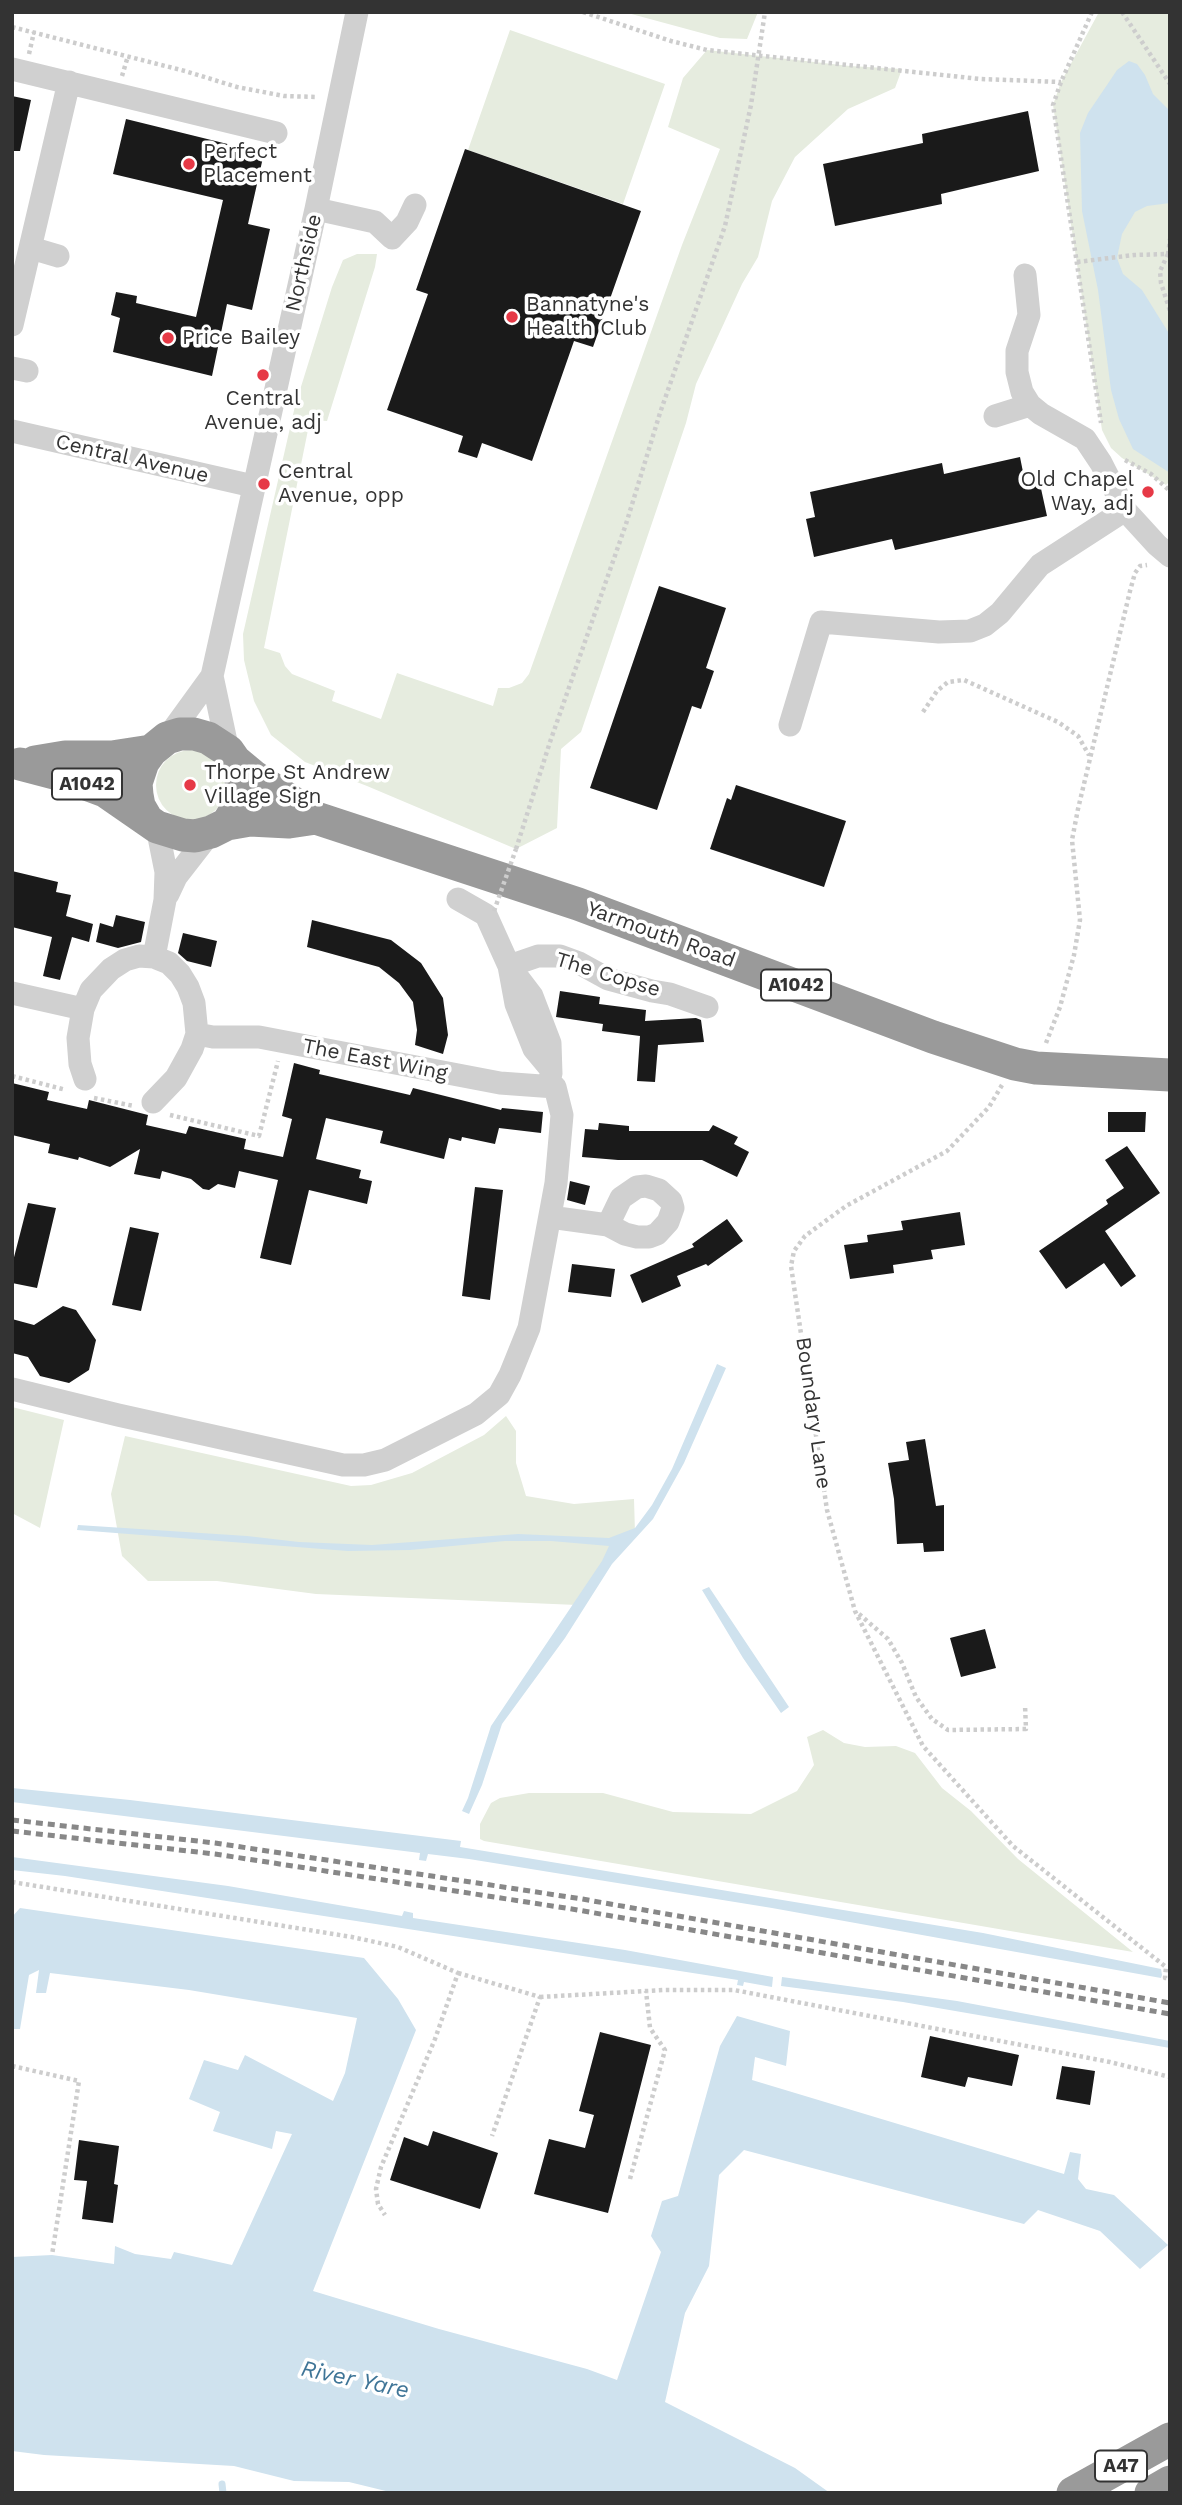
<!DOCTYPE html>
<html>
<head>
<meta charset="utf-8">
<style>
  body { margin:0 }
  #map { position:relative; width:1182px; height:2505px; overflow:hidden; background:#fff; font-family:"Work Sans",sans-serif }
  canvas { display:block }
  .frame { position:absolute; inset:0; border:14px solid #333; pointer-events:none }
</style>
</head>
<body>
<div id="map">
<canvas width="1182" height="2505"></canvas>
<div class="frame"></div>
</div>
<script>
const context = document.querySelector('canvas').getContext('2d');
context.lineJoin = 'round';
function paint(path, color) {
  context.fillStyle = color;
  context.fill(path, 'evenodd');
}
function toPath(rows) {
  const path = new Path2D();
  for (const r of rows) {
    if (r.length === 3) {
      path.moveTo(r[0] + r[2], r[1]);
      path.arc(r[0], r[1], r[2], 0, 2 * Math.PI);
      continue;
    }
    path.moveTo(r[0], r[1]);
    for (let i = 2; i < r.length; i += 2) path.lineTo(r[i], r[i + 1]);
  }
  return path;
}
function strokePath(path, color, width, dash) {
  context.strokeStyle = color;
  context.lineWidth = width;
  context.lineCap = dash ? 'butt' : 'round';
  context.setLineDash(dash || []);
  context.stroke(path);
}
function label(font, color, halo, rows, align = 'center') {
  context.font = font + ' "Work Sans",sans-serif';
  context.lineWidth = 7;
  context.setLineDash([]);
  context.textBaseline = 'middle';
  context.strokeStyle = halo;
  context.fillStyle = color;
  for (const [text, x, y, turn = 0] of rows) {
    context.save();
    context.translate(x, y);
    context.rotate((+turn || 0) * Math.PI / 180);
    context.textAlign = isNaN(turn) ? turn : align;
    if (halo) context.strokeText(text, 0, 0);
    context.fillText(text, 0, 0);
    context.restore();
  }
}
const green = toPath([
  [624,12,758,12,747,39,720,38],
  [1099,12,1170,12,1170,481,1166,485,1122,458,1111,448,1102,430,1053,105,1061,82],
  [510,30,665,84,623,204,468,150],
  [707,50,850,66,902,69,895,88,848,109,795,157,772,201,758,257,742,284,696,384,686,423,581,732,561,749,557,828,516,849,367,786,305,762,271,735,254,701,244,660,243,634,295,406,332,287,343,260,357,254,377,254,375,267,327,421,310,420,264,648,280,653,285,666,292,674,335,691,332,701,381,719,397,673,493,706,498,688,509,688,522,683,529,674,682,245,720,149,668,127,683,78],
  [191,785,35],
  [12,1407,64,1420,40,1528,12,1513],
  [506,1416,516,1431,516,1463,526,1496,574,1504,634,1499,635,1533,577,1605,316,1594,217,1581,148,1581,122,1556,111,1494,125,1436,351,1486,371,1485,412,1473,484,1435],
  [823,1730,844,1743,865,1747,896,1746,915,1753,942,1788,971,1811,1018,1859,1133,1952,484,1841,480,1839,480,1824,491,1803,500,1798,529,1793,603,1793,673,1812,751,1814,797,1791,814,1765,807,1737]
]);
const water = toPath([
  [1129,61,1137,64,1145,75,1153,94,1170,111,1170,203,1147,206,1135,212,1122,234,1117,258,1123,274,1142,290,1170,335,1170,473,1133,449,1119,419,1111,390,1098,290,1082,211,1080,133,1088,113,1107,85,1117,70],
  [717,1364,726,1368,684,1463,653,1519,612,1564,565,1638,502,1724,482,1785,469,1814,462,1811,468,1798,491,1726,602,1561,609,1546,551,1541,505,1541,410,1550,348,1551,77,1530,78,1525,247,1536,299,1542,372,1545,518,1534,609,1538,635,1528,652,1505,672,1469],
  [709,1587,789,1707,781,1713,743,1658,702,1590],
  [12,1788,130,1800,461,1841,460,1847,983,1933,1161,1969,1162,1975,1161,1978,772,1908,469,1859,428,1854,426,1861,419,1860,420,1853,12,1802],
  [12,1857,228,1886,402,1916,404,1911,413,1913,413,1918,625,1950,773,1977,772,1987,744,1982,743,1986,737,1985,738,1980,65,1876,12,1870],
  [20,1908,364,1958,398,1999,416,2030,313,2291,439,2329,587,2369,617,2380,661,2252,651,2236,662,2201,678,2196,720,2046,737,2016,790,2031,786,2066,755,2057,752,2080,1064,2174,1070,2152,1081,2154,1078,2179,1086,2189,1114,2195,1168,2245,1140,2269,1100,2231,1038,2210,1024,2224,744,2150,719,2175,709,2266,685,2313,665,2402,795,2468,830,2493,394,2493,349,2482,294,2481,234,2466,44,2455,12,2451,12,2257,52,2255,114,2264,115,2246,135,2254,171,2259,174,2252,232,2265,292,2134,276,2131,272,2149,213,2131,220,2112,189,2099,204,2060,238,2070,245,2055,333,2101,345,2073,357,2018,189,1990,50,1973,46,1993,36,1993,39,1970,29,1975,20,2029,12,2029,12,1917],
  [782,1977,957,2001,1170,2041,1170,2048,903,2002,781,1986]
]);
const stream = toPath([
  [222,2484,223,2493]
]);
const building = toPath([
  [12,96,31,100,20,151,12,151],
  [1028,111,1039,171,941,194,942,204,835,226,823,164,923,143,922,134],
  [126,119,264,153,248,224,270,229,252,310,227,304,212,376,113,352,120,318,111,315,116,292,137,296,136,303,196,317,223,200,113,174],
  [465,149,641,211,593,347,574,341,532,461,482,443,477,458,458,452,463,436,387,410,428,294,416,290],
  [1020,457,1026,487,1040,484,1047,516,895,550,892,539,814,557,806,519,815,517,810,492,942,463,944,474],
  [659,586,726,608,706,668,714,671,701,709,692,706,657,810,590,788],
  [736,785,846,821,824,887,710,849,727,798,731,800],
  [12,871,58,882,56,892,71,895,66,916,93,924,89,942,72,937,60,980,43,976,52,937,12,927],
  [116,915,145,922,141,942,118,948,96,942,100,923,113,927],
  [312,920,391,940,421,963,443,998,448,1035,443,1054,415,1045,417,1030,413,1002,399,983,379,967,307,947],
  [183,933,217,941,211,967,187,961,178,953],
  [560,991,600,997,599,1004,646,1010,645,1021,696,1018,701,1020,704,1042,658,1045,655,1082,637,1081,640,1036,602,1031,603,1024,556,1017],
  [294,1063,320,1070,319,1074,410,1095,413,1088,501,1110,502,1108,543,1112,541,1133,499,1128,495,1144,462,1137,461,1141,449,1138,444,1159,380,1143,383,1131,326,1118,316,1159,361,1170,359,1178,372,1181,367,1204,309,1190,291,1265,260,1258,278,1180,239,1171,235,1188,218,1184,209,1190,203,1189,191,1179,162,1171,160,1179,134,1174,140,1149,110,1167,79,1157,78,1160,48,1153,50,1144,12,1135,12,1083,49,1092,47,1100,69,1105,87,1109,89,1100,148,1115,146,1125,186,1134,189,1126,246,1139,244,1149,283,1157,292,1119,282,1116],
  [1108,1112,1146,1112,1145,1132,1108,1132],
  [599,1123,629,1126,629,1131,709,1131,713,1125,738,1137,734,1144,749,1152,737,1177,702,1160,618,1160,582,1157,585,1129,598,1130],
  [1127,1146,1160,1193,1105,1231,1136,1276,1121,1287,1104,1263,1066,1289,1039,1251,1108,1204,1106,1200,1124,1188,1105,1160],
  [570,1181,590,1186,585,1205,567,1200],
  [475,1187,503,1190,490,1300,462,1296],
  [28,1203,56,1208,37,1288,12,1283,12,1265],
  [960,1212,965,1245,931,1250,933,1259,893,1265,894,1273,850,1279,844,1245,868,1242,867,1235,903,1230,901,1221],
  [727,1219,743,1241,708,1266,706,1264,677,1276,681,1286,642,1303,630,1275,694,1247,692,1244],
  [130,1227,159,1233,141,1311,112,1305],
  [572,1264,615,1269,611,1297,568,1292],
  [63,1306,76,1310,96,1340,89,1370,69,1383,40,1376,28,1357,12,1353,12,1319,34,1325],
  [925,1439,936,1506,944,1505,944,1551,924,1552,923,1543,897,1544,894,1499,888,1463,909,1460,906,1442],
  [985,1629,996,1668,961,1677,950,1638],
  [600,2032,651,2045,608,2213,534,2194,549,2139,585,2148,594,2115,579,2111],
  [930,2036,1019,2055,1012,2086,968,2077,965,2087,921,2077],
  [1062,2066,1095,2071,1090,2105,1056,2099],
  [433,2131,498,2153,480,2209,390,2180,404,2137,428,2146],
  [79,2140,119,2146,114,2184,118,2185,113,2223,82,2219,87,2181,74,2180]
]);
const path = toPath([
  [583,12,671,41,707,50,980,79,1061,82],
  [1092,12,1061,82,1053,105,1101,423],
  [1122,12,1170,84],
  [12,27,185,71,237,87,284,96,318,97],
  [29,54,34,32],
  [122,76,128,56],
  [1168,254,1160,271,1161,283,1170,311],
  [1077,262,1134,255,1168,254,1170,239],
  [1125,460,1151,474,1170,491],
  [923,712,937,691,948,682,964,680,1058,722,1078,736,1089,755],
  [516,849,550,742,626,524,660,413,725,226,751,105,765,12],
  [1046,1043,1060,1007,1074,955,1080,920,1072,840,1078,809,1130,591,1135,573,1140,566,1147,565],
  [12,1076,66,1090],
  [1002,1085,989,1107,947,1151,846,1206,805,1236,794,1251,791,1266,827,1510,855,1611,923,1746,1013,1846,1166,1967,1165,1978,1170,1978],
  [94,1098,134,1106],
  [170,1115,259,1136,278,1061],
  [859,1614,888,1639,902,1663,916,1697,932,1719,948,1730,1026,1729,1025,1705],
  [12,1882,352,1937,398,1947,458,1973,435,2039,381,2167,376,2189,378,2204,385,2215],
  [458,1973,540,1997,492,2136],
  [540,1997,664,1990,734,1990,1110,2062,1170,2077],
  [12,2066,79,2081,52,2255],
  [630,2179,665,2050,650,2028,646,1991]
]);
const minor = toPath([
  [12,69,276,133],
  [316,209,375,222,392,238,407,222,415,205],
  [31,248,58,256],
  [1025,275,1029,315,1017,351,1017,372,1022,392,1030,405,1041,414,1085,439,1101,463,1125,510,1157,545,1170,556],
  [12,325,69,82],
  [12,368,27,371],
  [995,416,1030,405],
  [12,431,253,486],
  [212,676,228,751],
  [790,725,821,622,939,632,970,631,985,625,1000,613,1040,565,1125,510],
  [167,738,212,676,316,209,357,12],
  [168,894,176,877,211,832],
  [458,899,486,915,509,966,516,1004,534,1049,549,1067],
  [154,957,165,900,166,872,157,827],
  [509,966,538,956,560,956,579,963,608,979,652,991,670,994,707,1007],
  [513,971,532,996,550,1043,551,1074],
  [12,993,83,1009],
  [85,1079,80,1064,78,1038,83,1009,91,990,111,969,125,960,139,956,154,957,169,963,180,974,188,987,194,1003,197,1034,192,1049,176,1078,153,1102],
  [550,1217,608,1225,625,1234,637,1237,649,1237,657,1234,668,1222,673,1208,671,1201,659,1190,646,1186,637,1187,621,1198,608,1225],
  [12,1389,118,1415,343,1465,364,1465,385,1460,476,1414,499,1395,510,1375,529,1328,556,1183,562,1115,555,1087,500,1083,259,1037,213,1037,197,1034]
]);
const highway = toPath([
  [235,761,253,776,316,818,578,904,933,1037,1015,1064,1036,1068,1170,1075],
  [35,762,65,757,112,757,151,751],
  [20,764,62,775,105,791,157,827,183,835,195,836,211,832,227,824,250,820,289,822,316,818],
  [146,818,139,806,137,795,136,783,143,762,151,751,167,738,180,734,194,734,208,738,228,751,235,761,241,779,242,795,239,805,227,824],
  [1073,2493,1170,2439],
  [1151,2493,1170,2482]
]);
const rail = toPath([
  [12,1820,215,1843,582,1899,1170,2003],
  [12,1831,215,1854,572,1909,1170,2014]
]);
const pathBridge = toPath([
  [494,911,516,849]
]);
const markers = [
  [189,164,7,"#e63946"],
  [512,317,7,"#e63946"],
  [168,338,7,"#e63946"],
  [263,375,7,"#e63946"],
  [264,484,7,"#e63946"],
  [1148,492,7,"#e63946"],
  [190,785,7,"#e63946"]
];
const shields = [
  [87,784,70],
  [796,985,70],
  [1121,2466,52]
];
const shieldNames = [
  ["A1042",87,784],
  ["A1042",796,985],
  ["A47",1121,2466]
];
const poiNames = [
  ["Perfect",203,152],
  ["Placement",203,176],
  ["Bannatyne's",526,305],
  ["Health Club",526,329],
  ["Price Bailey",182,338],
  ["Central",263,399,"center"],
  ["Avenue, adj",263,423,"center"],
  ["Central",278,472],
  ["Avenue, opp",278,496],
  ["Old Chapel",1134,480,"right"],
  ["Way, adj",1134,504,"right"],
  ["Thorpe St Andrew",204,773],
  ["Village Sign",204,797]
];
const streetNames = [
  ["Northside",304,263,-77],
  ["Central Avenue",132,459,13],
  ["Yarmouth Road",661,935,20],
  ["The Copse",608,975,17],
  ["The East Wing",375,1060,11],
  ["Boundary Lane",813,1413,82]
];
const waterNames = [
  ["River Yare",355,2380,12]
];
paint(green, '#e6ecdf');
paint(water, '#cfe2ee');
strokePath(stream, '#cfe2ee', 7);
paint(building, '#1a1a1a');
strokePath(path, '#cdcdcd', 4.5, [3.5, 3.5]);
strokePath(minor, '#d0d0d0', 23);
strokePath(highway, '#9a9a9a', 33);
strokePath(rail, '#888', 5, [7, 5]);
strokePath(pathBridge, '#cdcdcd', 4.5, [3.5, 3.5]);
for (const [x, y, r, color] of markers) {
  const dot = new Path2D();
  dot.arc(x, y, r, 0, 2 * Math.PI);
  context.fillStyle = color;
  context.fill(dot);
  strokePath(dot, '#fff', 2.5);
}
for (const [x, y, w] of shields) {
  const box = new Path2D();
  box.roundRect(x - w / 2, y - 15.5, w, 31, 5);
  context.fillStyle = '#fff';
  context.fill(box);
  strokePath(box, '#333', 2);
}
label('bold 19px', '#333', null, shieldNames);
label('21px', '#333', '#fff', poiNames, 'left');
label('21px', '#333', '#fff', streetNames);
label('italic 23px', '#3f7597', '#fff', waterNames);
</script>
</body>
</html>
